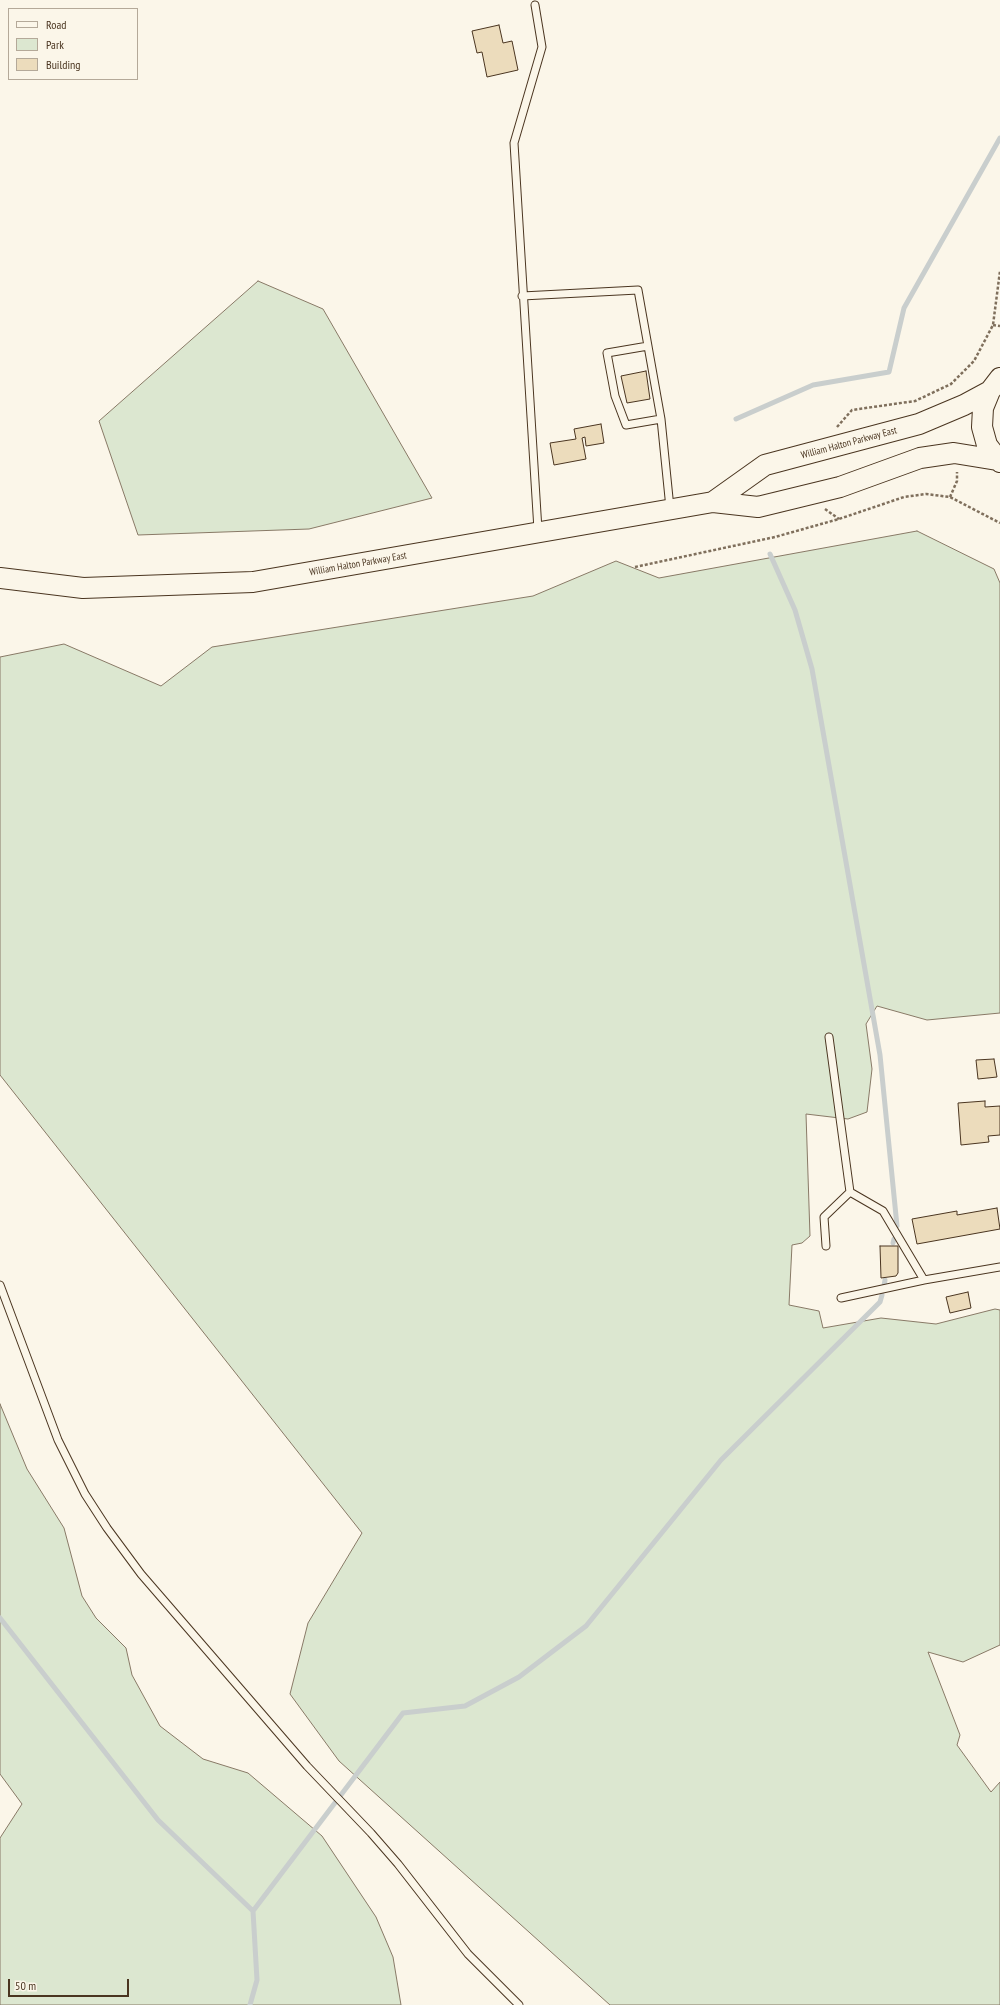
<!DOCTYPE html>
<html>
<head>
<meta charset="utf-8">
<style>
  body { margin:0 }
  #map { position:relative; width:1000px; height:2005px; overflow:hidden; background:#fbf6e9; font-family:"PT Sans Narrow",sans-serif }
  canvas { display:block }
  .legend { position:absolute; left:8px; top:8px; width:130px; height:72px; box-sizing:border-box; background:#fbf6e9; border:1px solid #b4a999; margin:0; padding:5px 7px; list-style:none; font-size:12px; color:#4a3520 }
  .legend li { display:flex; align-items:center; gap:8px; height:20px }
  .legend b { width:20px; border:1px solid #b4a999 }
  .scale { position:absolute; left:8px; top:1979px; width:121px; height:18px; box-sizing:border-box; border:2px solid #4a3520; border-top:0; padding-left:5px; font-size:12px; line-height:14px; white-space:nowrap; color:#4a3520; -webkit-text-stroke:3px #fbf6e9; paint-order:stroke }
</style>
</head>
<body>
<div id="map">
<canvas width="1000" height="2005"></canvas>
<ul class="legend">
<li><b style="height:5px;background:#fbf6e9"></b>Road</li>
<li><b style="height:11px;background:#dce7d0"></b>Park</li>
<li><b style="height:11px;background:#ecdcbc"></b>Building</li>
</ul>
<div class="scale">50 m</div>
</div>
<script>
const context = document.querySelector('canvas').getContext('2d');
context.lineJoin = 'round';
function paint(path, color) {
  context.fillStyle = color;
  context.fill(path, 'evenodd');
}
function toPath(rows) {
  const path = new Path2D();
  for (const r of rows) {
    path.moveTo(r[0], r[1]);
    for (let i = 2; i < r.length; i += 2) path.lineTo(r[i], r[i + 1]);
  }
  return path;
}
function strokePath(path, color, width, dash) {
  context.strokeStyle = color;
  context.lineWidth = width;
  context.lineCap = dash ? 'butt' : 'round';
  context.setLineDash(dash || []);
  context.stroke(path);
}
function label(font, color, halo, rows, align = 'center') {
  context.font = font + ' "PT Sans Narrow",sans-serif';
  context.lineWidth = 3;
  context.setLineDash([]);
  context.textBaseline = 'middle';
  context.strokeStyle = halo;
  context.fillStyle = color;
  for (const [text, x, y, turn = 0] of rows) {
    context.save();
    context.translate(x, y);
    context.rotate((+turn || 0) * Math.PI / 180);
    context.textAlign = isNaN(turn) ? turn : align;
    if (halo) context.strokeText(text, 0, 0);
    context.fillText(text, 0, 0);
    context.restore();
  }
}
const green = toPath([
  [258,281,323,309,432,498,309,529,138,535,99,421,258,281],
  [917,531,994,569,1000,583,1000,1013,927,1020,877,1006,866,1024,872,1069,867,1112,848,1119,806,1114,810,1236,802,1243,792,1245,789,1305,819,1311,823,1328,881,1318,936,1324,995,1309,1000,1310,1000,1645,963,1662,928,1652,960,1735,957,1745,991,1792,1000,1782,1000,2005,610,2005,339,1761,290,1694,308,1623,362,1533,0,1075,0,657,64,644,161,686,212,647,533,596,616,561,659,578,917,531],
  [0,1404,27,1469,64,1528,82,1596,96,1618,126,1648,132,1675,160,1726,203,1759,248,1773,322,1836,376,1917,393,1957,401,2005,0,2005,0,1838,22,1804,0,1774,0,1404]
]);
const stream = toPath([
  [736,419,813,385,889,372,904,308,1000,138],
  [770,554,795,610,812,669,880,1055,897,1226],
  [893,1243,894,1239],
  [884,1286,885,1280],
  [0,1618,158,1820,253,1911],
  [250,2005,257,1980,253,1911,403,1713,465,1706,519,1677,586,1626,721,1460,880,1302,882,1295]
]);
const building = toPath([
  [499,25,503,43,512,41,518,70,487,77,482,52,477,53,472,31,499,25],
  [646,371,650,399,627,403,621,376,646,371],
  [601,424,604,443,586,446,585,437,582,438,586,459,554,465,550,443,576,439,574,429,601,424],
  [994,1059,997,1077,978,1079,976,1060,994,1059],
  [985,1101,985,1107,1000,1106,1000,1135,988,1136,989,1142,961,1145,958,1103,985,1101],
  [997,1208,1000,1229,917,1244,912,1219,957,1211,957,1215,997,1208],
  [880,1246,898,1246,898,1273,896,1276,881,1278,880,1246],
  [968,1292,971,1308,950,1313,946,1297,968,1292]
]);
const path = toPath([
  [993,325,1000,326],
  [837,427,852,410,915,401,951,384,974,361,993,325,1000,271],
  [950,497,957,481,957,472],
  [825,509,839,519],
  [635,567,775,537,839,519,904,497,926,494,950,497,1000,523]
]);
const service = toPath([
  [535,5,542,47,514,143,538,530],
  [522,296,638,290,661,419,670,508],
  [648,346,607,353,615,396,626,425,661,419],
  [829,1037,850,1192,883,1211,924,1280],
  [826,1246,824,1217,850,1192],
  [0,1285,58,1440,85,1494,107,1528,141,1574,307,1766,371,1833,398,1864,468,1954,519,2005],
  [841,1298,924,1280,1000,1267]
]);
const secondary = toPath([
  [1000,378,990,391,983,408,982,427,987,445,1000,462],
  [713,502,765,465,919,424,964,405,990,391],
  [0,578,83,588,253,582,713,502,758,507,840,487,920,458,954,453,997,460]
]);
const streetNames = [
  ["William Halton Parkway East",849,443,-15],
  ["William Halton Parkway East",358,564,-10]
];
paint(green, '#dce7d0');
strokePath(green, '#887966', 1);
strokePath(stream, '#c9cecd', 5);
paint(building, '#ecdcbc');
strokePath(building, '#4a3520', 1);
strokePath(service, '#4a3520', 9);
strokePath(secondary, '#4a3520', 22);
strokePath(path, '#7f6f5c', 2.5, [3, 2]);
strokePath(service, '#fbf6e9', 7);
strokePath(secondary, '#fbf6e9', 20);
label('10px', '#4a3520', '#fbf6e9', streetNames);
</script>
</body>
</html>
